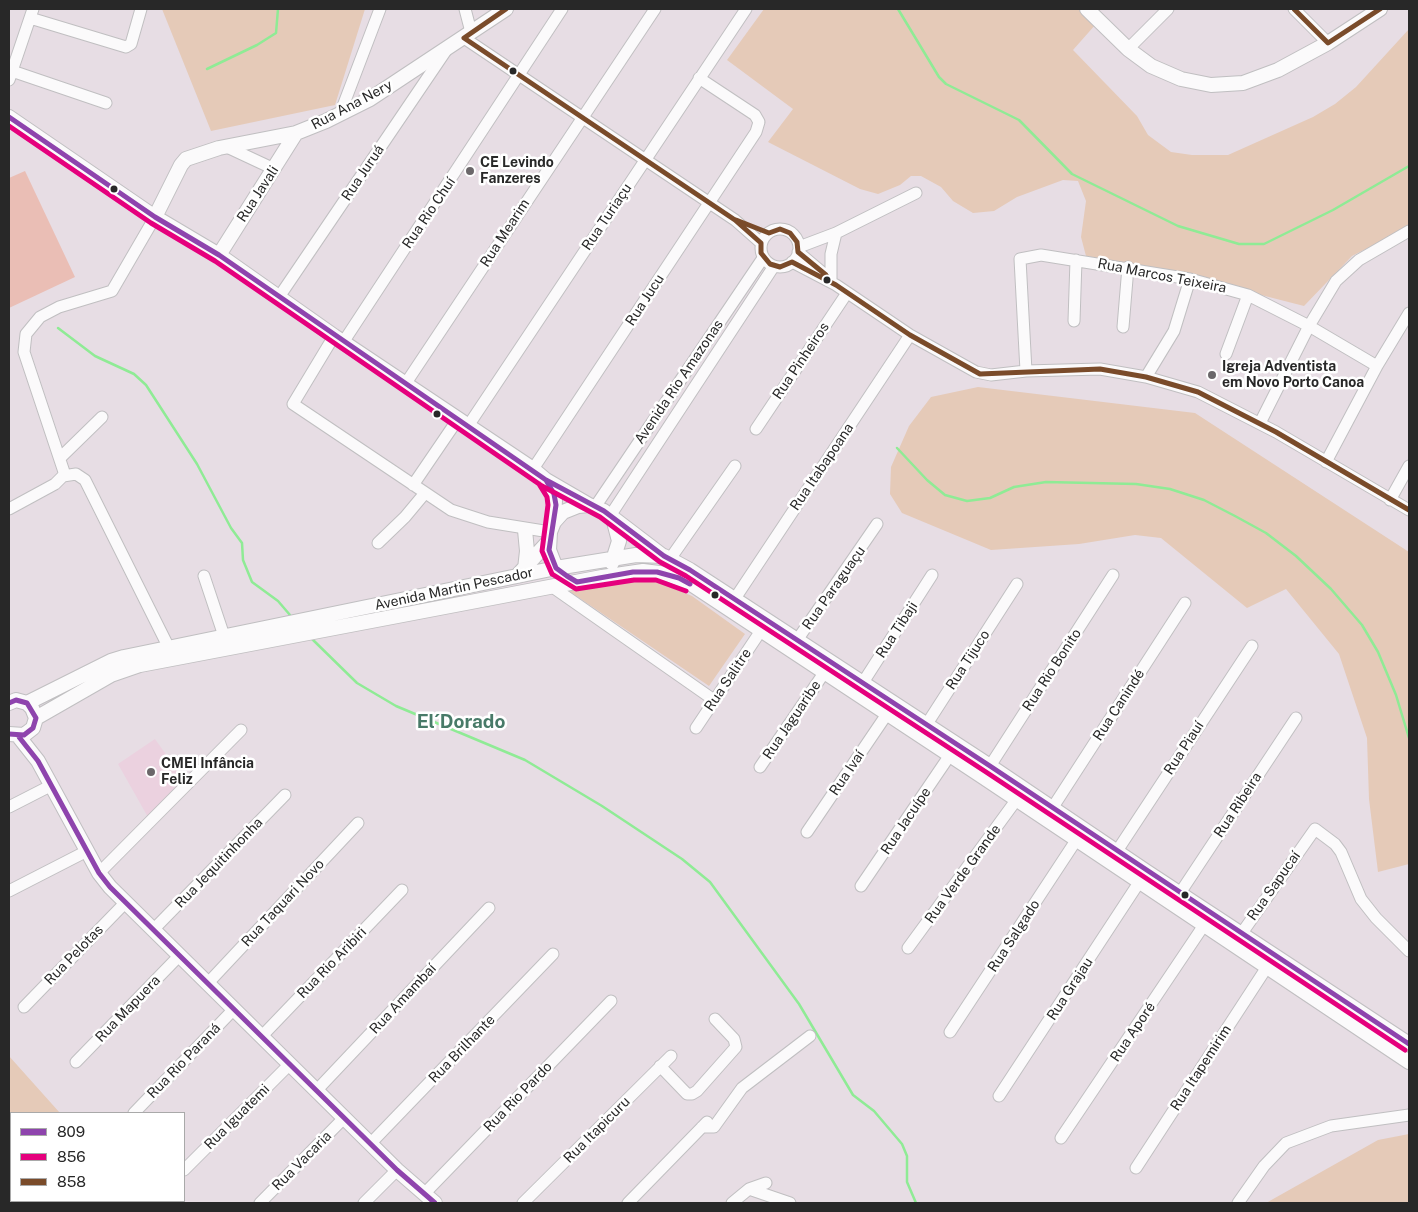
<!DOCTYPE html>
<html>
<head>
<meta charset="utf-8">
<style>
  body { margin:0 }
  #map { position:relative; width:1418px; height:1212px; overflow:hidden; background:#e7dde4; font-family:"Public Sans",sans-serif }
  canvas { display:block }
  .frame { position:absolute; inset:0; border:10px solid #282828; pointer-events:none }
  .legend { position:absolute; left:10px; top:1112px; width:175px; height:90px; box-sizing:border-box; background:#fff; border:1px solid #a9a9a9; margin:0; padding:6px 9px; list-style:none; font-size:15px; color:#282828 }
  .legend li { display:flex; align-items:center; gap:10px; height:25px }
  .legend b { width:25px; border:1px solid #a9a9a9 }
</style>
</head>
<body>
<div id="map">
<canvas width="1418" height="1212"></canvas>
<div class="frame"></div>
<ul class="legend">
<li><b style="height:6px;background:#8e44ad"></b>809</li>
<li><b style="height:6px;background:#e5007d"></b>856</li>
<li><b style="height:6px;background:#7a4b2a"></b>858</li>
</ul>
</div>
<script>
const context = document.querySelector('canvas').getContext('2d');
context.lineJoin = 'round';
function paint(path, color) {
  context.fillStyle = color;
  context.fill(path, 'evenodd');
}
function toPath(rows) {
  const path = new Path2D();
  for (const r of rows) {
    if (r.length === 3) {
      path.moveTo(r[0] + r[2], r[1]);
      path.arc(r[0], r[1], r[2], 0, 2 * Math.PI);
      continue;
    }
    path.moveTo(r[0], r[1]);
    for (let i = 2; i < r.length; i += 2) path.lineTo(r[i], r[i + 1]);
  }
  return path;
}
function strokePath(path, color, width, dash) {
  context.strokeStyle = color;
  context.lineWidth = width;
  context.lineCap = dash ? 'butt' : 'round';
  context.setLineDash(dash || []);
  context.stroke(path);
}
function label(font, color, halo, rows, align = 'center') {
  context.font = font + ' "Public Sans",sans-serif';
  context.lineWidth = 5;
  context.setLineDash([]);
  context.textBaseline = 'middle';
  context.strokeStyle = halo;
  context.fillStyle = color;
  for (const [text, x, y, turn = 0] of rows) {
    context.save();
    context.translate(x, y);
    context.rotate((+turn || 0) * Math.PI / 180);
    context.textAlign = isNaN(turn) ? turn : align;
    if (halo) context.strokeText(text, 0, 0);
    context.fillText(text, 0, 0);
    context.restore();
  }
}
const education = toPath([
  [155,739,185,781,149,819,118,764]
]);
const green = toPath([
  [162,9,365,9,335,105,211,131],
  [764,9,1081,9,1096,24,1073,50,1137,116,1148,135,1171,152,1192,155,1228,155,1313,117,1335,104,1356,87,1409,29,1409,227,1352,256,1304,306,1191,277,1086,256,1081,237,1086,201,1078,181,1063,180,1017,197,994,211,973,213,953,201,941,187,921,176,911,176,900,185,878,194,860,189,768,142,793,109,727,60],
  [978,387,1195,413,1409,552,1409,864,1378,872,1369,799,1367,738,1339,654,1286,589,1247,608,1161,538,1135,535,1079,544,991,550,902,513,890,494,891,467,909,426,931,397],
  [636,577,654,580,692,596,745,634,709,686,566,589],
  [9,1056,60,1113,11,1113,11,1182,9,1181],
  [1409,1134,1409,1203,1266,1203,1378,1140],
  [44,1201,133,1201,131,1203,46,1203]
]);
const pitch = toPath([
  [25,171,75,277,9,308,9,178]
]);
const stream = toPath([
  [898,9,939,77,946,84,1019,120,1072,174,1178,226,1239,244,1264,244,1333,210,1409,166],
  [207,69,257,45,276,33,278,9],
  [58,328,95,356,134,374,146,385,197,464,231,528,242,543,243,560,252,582,278,601,290,615],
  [897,448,927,480,945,495,967,501,990,498,1014,487,1046,482,1136,484,1170,489,1204,500,1235,516,1266,533,1296,556,1331,589,1362,625,1378,652,1396,695,1409,738],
  [310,637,357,683,396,706,525,760,602,806,682,859,710,882,799,1004,853,1095,874,1111,902,1144,907,1156,907,1182,916,1203],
  [9,1158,11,1161],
  [32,1201,33,1203]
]);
const minor = toPath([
  [465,9,471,32],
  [1294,9,1328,43],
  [30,18,126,47,131,44,141,9],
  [464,38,735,220,761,243],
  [1128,49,1168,9],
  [12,71,106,103],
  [9,80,33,9],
  [340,114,380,9],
  [227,147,274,169],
  [780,248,19],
  [799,247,836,233,916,193],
  [798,252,824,274],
  [792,262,836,285,910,335,976,372,991,375,1026,371,1100,369,1146,377,1198,392,1276,432,1409,510],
  [831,280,831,254,836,233],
  [279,297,445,52],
  [1074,321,1076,260],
  [1123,327,1128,267],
  [334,336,293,404,451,510,488,522,550,532],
  [344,341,562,9],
  [1226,354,1248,295],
  [1026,371,1020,259,1041,255,1190,279,1248,295,1309,326,1377,366],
  [1146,377,1174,331,1190,279],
  [406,383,655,9],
  [1260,423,1309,326,1336,281,1359,260,1409,231],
  [468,426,746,9],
  [756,429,847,293],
  [60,458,102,417],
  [1326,462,1377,366,1409,313],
  [533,469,756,132,759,122,755,115,699,78],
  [63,476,76,474,85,480,169,648],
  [413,485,458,419],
  [1390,500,1409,466],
  [595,507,763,258],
  [9,509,55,484,63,476,64,472,24,352,26,334,40,317,59,307,112,291,155,217],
  [610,516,774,266],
  [378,543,405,517,425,493],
  [670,559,735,466],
  [204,576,224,636],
  [551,586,714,700],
  [734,600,910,335],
  [793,646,877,524],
  [862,684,932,575],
  [696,728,760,632],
  [923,730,1017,584],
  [990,766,1113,575],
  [760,767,824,673],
  [9,807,52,785],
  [1053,807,1185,603],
  [807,832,887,714],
  [1117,851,1252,646],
  [99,873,241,730],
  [861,886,950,755],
  [9,891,87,851],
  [1180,893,1296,718],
  [153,930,285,795],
  [1237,940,1315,829,1335,844,1341,852,1361,899,1376,918,1409,951],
  [908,948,1017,799],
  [208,983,358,823],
  [24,1007,125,903],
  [950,1032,1077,839],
  [262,1036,402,890],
  [76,1062,180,955],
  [660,1066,687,1094,692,1094,697,1091,736,1047,734,1039,715,1019],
  [316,1091,489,908],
  [999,1096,1140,881],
  [134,1113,234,1009],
  [702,1127,714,1127,742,1088,810,1036],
  [1061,1138,1204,925],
  [371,1143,553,954],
  [1136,1168,1267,967],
  [184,1170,290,1064],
  [749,1189,790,1203],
  [425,1193,611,1001],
  [150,1203,152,1201],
  [260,1203,344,1118],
  [364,1203,397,1170],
  [523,1203,671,1056],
  [628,1203,707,1122],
  [732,1203,749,1189,766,1183],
  [1238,1203,1264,1166,1286,1143,1331,1126,1409,1115]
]);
const tertiary = toPath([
  [1087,9,1128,49,1151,66,1181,79,1211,85,1243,83,1278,70,1328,43,1380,9],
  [9,117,155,217,219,255,334,336,533,469,546,480,589,505],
  [155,217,181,165,186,159,219,148,296,133,326,121,370,99,506,9],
  [219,255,296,133],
  [547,481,555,500,554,522],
  [525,530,527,551,525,569],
  [612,563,619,541,613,518],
  [561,572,556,568,549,550,550,532,554,522,563,512,578,506,589,505,604,511,663,556],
  [517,576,549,541],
  [9,703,16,700,27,703,32,708,36,718,33,728,24,735,9,734],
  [27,703,111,661,124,657,556,568,636,555,664,556,690,570,990,766,1147,872,1409,1044],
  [36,718,111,675,140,665,602,577,643,571,667,574,691,584,983,777,1409,1062],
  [19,737,38,761,99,873,110,887,397,1170,435,1203]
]);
const bus1 = toPath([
  [9,117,155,217,219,255,546,480,604,511,664,556,690,570,990,766,1409,1044],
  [546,480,554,494,556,505,549,550,556,568,567,576,577,582,633,572,657,572,679,578,690,584],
  [9,703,16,700,27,703,36,718,33,728,24,735,9,734],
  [19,737,38,761,99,873,110,887,397,1170,435,1203]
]);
const bus2 = toPath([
  [9,126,151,223,215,261,542,486,600,517,660,562,686,576,986,772,1405,1050],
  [539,484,547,497,548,505,542,551,552,574,576,589,634,580,656,580,686,591]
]);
const bus3 = toPath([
  [506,9,464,38,735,220,761,243,761,253,770,264,780,267,792,262,836,285,910,335,980,374,1100,369,1146,377,1198,392,1276,432,1409,510],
  [1294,9,1328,43,1380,9],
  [736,220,769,233,780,229,790,233,797,242,798,252,826,275]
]);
const markers = [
  [513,71,4.5,"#282828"],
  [470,171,5,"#6b676a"],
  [114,189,4.5,"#282828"],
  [827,280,4.5,"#282828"],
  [1212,375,5,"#6b676a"],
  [437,414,4.5,"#282828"],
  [715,595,4.5,"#282828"],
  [151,772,5,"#6b676a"],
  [1185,895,4.5,"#282828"]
];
const streetNames = [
  ["Rua Ana Nery",352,105,-28],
  ["Rua Juruá",363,173,-56],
  ["Rua Javali",258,194,-57],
  ["Rua Rio Chuí",429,213,-56],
  ["Rua Turiaçu",607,217,-56],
  ["Rua Mearim",505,233,-57],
  ["Rua Marcos Teixeira",1162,276,11],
  ["Rua Jucu",645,300,-57],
  ["Rua Pinheiros",801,361,-56],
  ["Avenida Rio Amazonas",679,382,-56],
  ["Rua Itabapoana",822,467,-56],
  ["Rua Paraguaçu",834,588,-55],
  ["Avenida Martin Pescador",454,589,-12],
  ["Rua Tibaji",897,630,-57],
  ["Rua Tijuco",968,660,-57],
  ["Rua Rio Bonito",1052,670,-57],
  ["Rua Salitre",728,680,-56],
  ["Rua Canindé",1119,705,-57],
  ["Rua Jaguaribe",792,720,-56],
  ["Rua Piauí",1184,748,-57],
  ["Rua Ivaí",847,773,-56],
  ["Rua Ribeira",1238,805,-57],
  ["Rua Jacuípe",906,821,-56],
  ["Rua Jequitinhonha",219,863,-46],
  ["Rua Verde Grande",963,874,-54],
  ["Rua Sapucaí",1274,886,-55],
  ["Rua Taquari Novo",283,903,-47],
  ["Rua Salgado",1014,936,-57],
  ["Rua Pelotas",74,955,-46],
  ["Rua Rio Aribiri",332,963,-46],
  ["Rua Grajau",1070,989,-57],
  ["Rua Amambaí",403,999,-47],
  ["Rua Mapuera",128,1009,-46],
  ["Rua Aporé",1133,1032,-56],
  ["Rua Brilhante",462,1049,-46],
  ["Rua Rio Paraná",184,1061,-46],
  ["Rua Itapemirim",1201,1068,-57],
  ["Rua Rio Pardo",518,1097,-46],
  ["Rua Iguatemi",237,1117,-45],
  ["Rua Itapicuru",597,1130,-45],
  ["Rua Vacaria",302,1161,-45]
];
const poiNames = [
  ["CE Levindo",480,163],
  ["Fanzeres",480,179],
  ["Igreja Adventista",1222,367],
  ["em Novo Porto Canoa",1222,383],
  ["CMEI Infância",161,764],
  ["Feliz",161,780]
];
const districtNames = [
  ["El´Dorado",461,722]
];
paint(education, '#ebd1df');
paint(green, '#e5cab8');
paint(pitch, '#eabeb5');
strokePath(stream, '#8feb95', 2.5);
strokePath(minor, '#c0bfc1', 13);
strokePath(tertiary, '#c0bfc1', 16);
strokePath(minor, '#fbfafb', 11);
strokePath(tertiary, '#fbfafb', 14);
strokePath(bus1, '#8e44ad', 5);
strokePath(bus2, '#e5007d', 5);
strokePath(bus3, '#7a4b2a', 5);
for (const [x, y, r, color] of markers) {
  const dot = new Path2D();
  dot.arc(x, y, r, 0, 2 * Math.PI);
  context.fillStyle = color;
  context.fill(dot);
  strokePath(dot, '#fff', 2);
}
label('14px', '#282828', '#fff', streetNames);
label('bold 14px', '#282828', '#fff', poiNames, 'left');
label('bold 19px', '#487a68', '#fff', districtNames);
</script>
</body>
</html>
